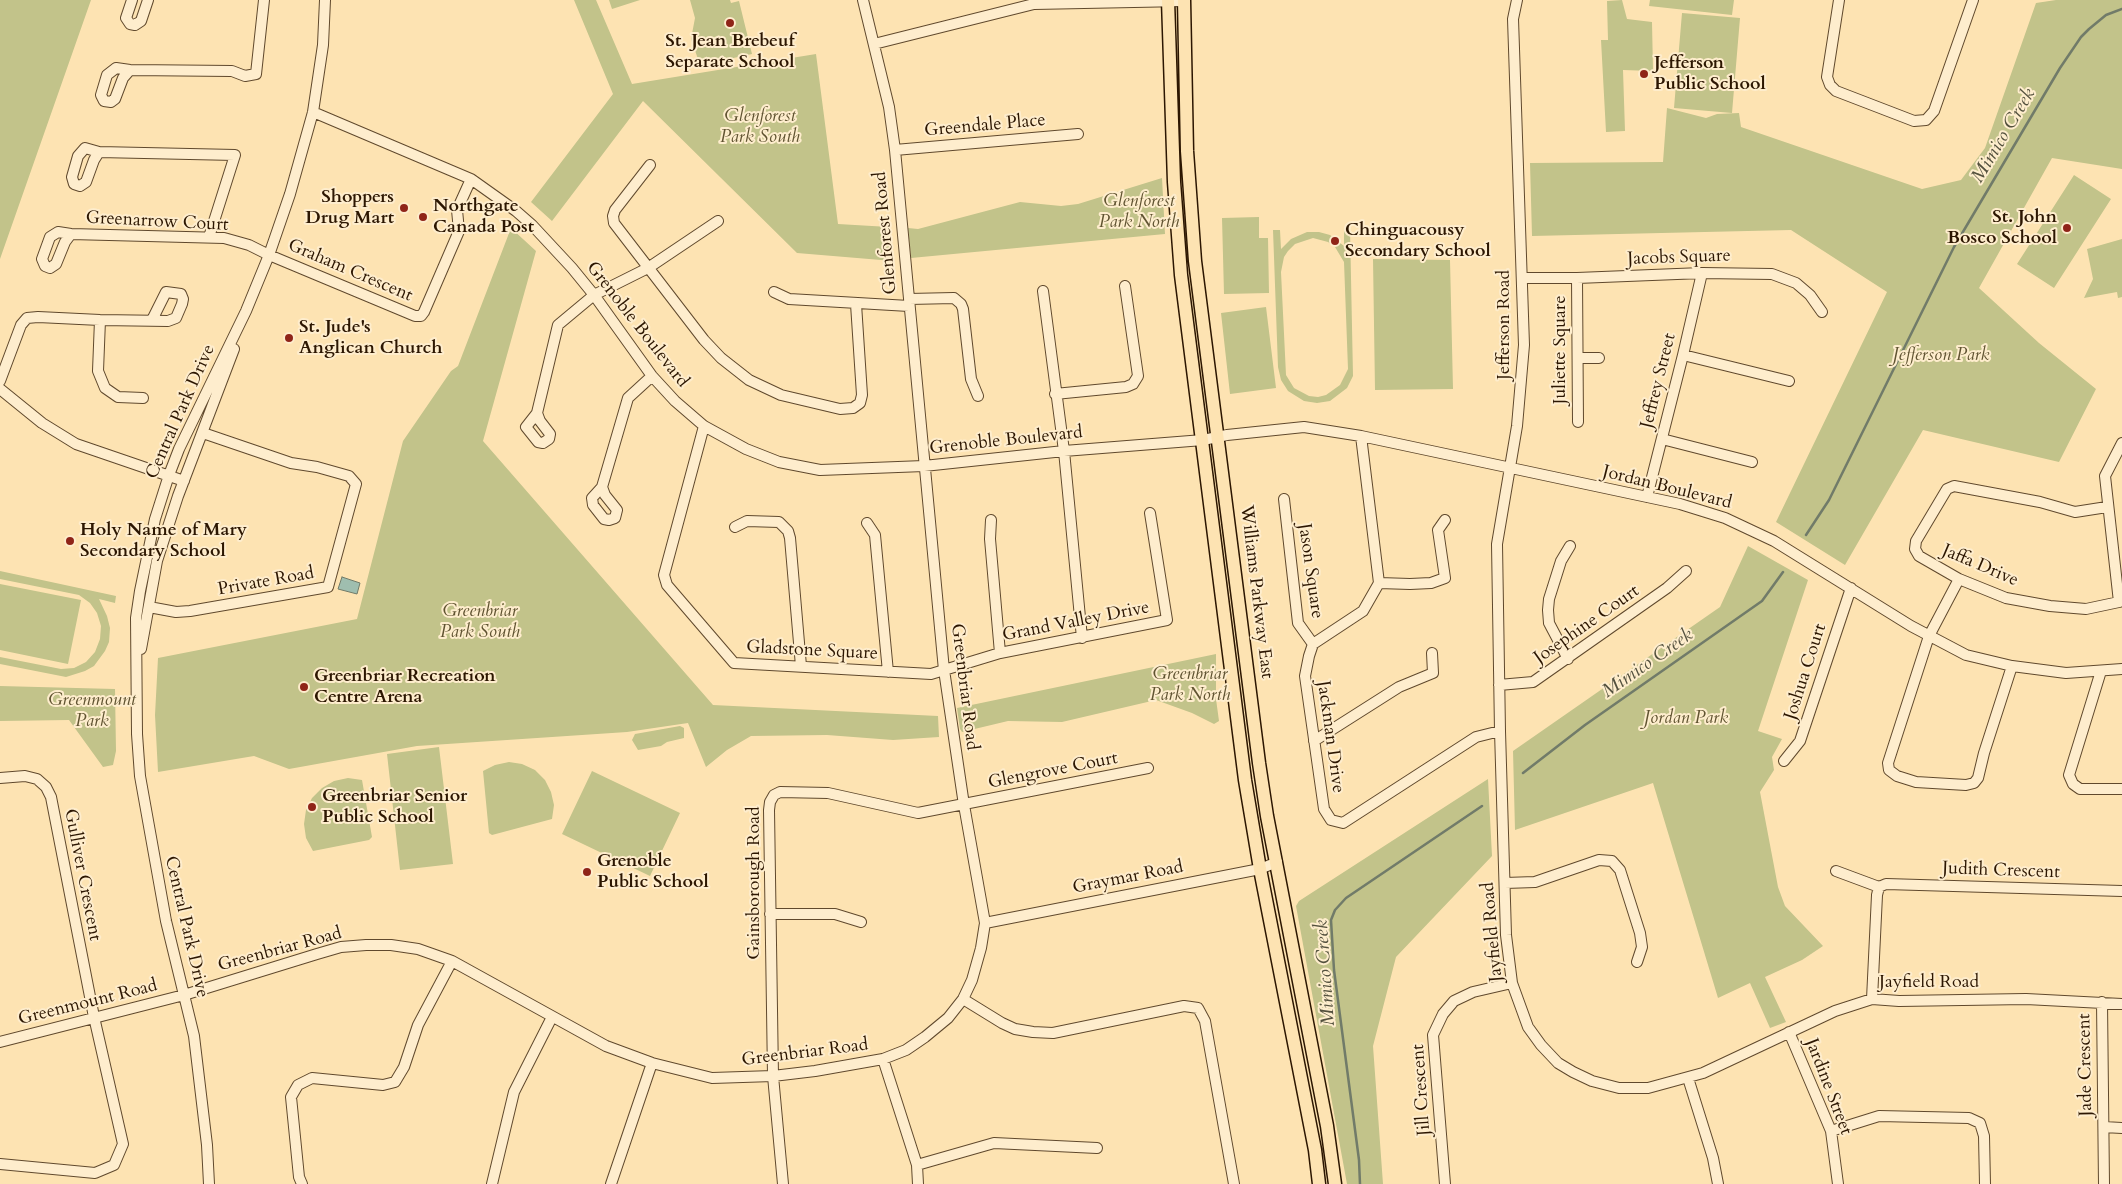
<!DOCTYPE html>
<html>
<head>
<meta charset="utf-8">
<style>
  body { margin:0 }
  canvas { display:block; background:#fde3b2 }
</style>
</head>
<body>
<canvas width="2122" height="1184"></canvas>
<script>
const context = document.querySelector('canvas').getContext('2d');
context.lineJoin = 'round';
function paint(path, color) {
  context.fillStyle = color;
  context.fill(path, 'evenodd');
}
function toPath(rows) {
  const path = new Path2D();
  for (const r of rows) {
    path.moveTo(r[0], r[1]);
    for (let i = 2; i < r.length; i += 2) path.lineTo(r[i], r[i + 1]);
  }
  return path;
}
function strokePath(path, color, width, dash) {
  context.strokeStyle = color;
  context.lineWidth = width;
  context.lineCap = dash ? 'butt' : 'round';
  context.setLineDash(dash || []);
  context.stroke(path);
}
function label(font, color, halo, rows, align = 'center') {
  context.font = font + ' Cardo,serif';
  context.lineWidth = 4;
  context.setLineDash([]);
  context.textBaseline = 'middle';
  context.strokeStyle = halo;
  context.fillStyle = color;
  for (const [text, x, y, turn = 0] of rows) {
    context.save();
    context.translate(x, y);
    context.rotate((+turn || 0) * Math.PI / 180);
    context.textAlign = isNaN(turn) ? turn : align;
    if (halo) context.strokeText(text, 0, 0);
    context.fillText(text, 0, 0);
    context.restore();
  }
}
const green = toPath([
  [0,0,91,0,0,259],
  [574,0,596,0,632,84,816,54,838,224,889,227,893,261,797,253,643,101,552,221,531,202,613,94],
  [609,0,640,0,612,9],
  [690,0,730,0,731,3,739,1,752,54,715,62,698,59,691,39,695,18],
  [1622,0,1627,19,1652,22,1653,71,1623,70,1625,131,1606,132,1601,40,1608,40,1607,1],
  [1650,0,1734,0,1732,15,1649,6],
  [2056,0,2122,0,2122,169,2052,158,1979,288,2039,343,2096,389,2059,462,1923,430,1845,565,1776,522,1887,292,1791,230,1532,236,1530,163,1663,162,1667,108,1706,118,1717,114,1739,113,1741,127,1922,189,1961,180,1985,148,2036,3],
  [1682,13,1740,18,1732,113,1674,108],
  [2074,175,2111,199,2054,288,2017,264],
  [1162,178,1165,234,911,258,908,228,918,229,1020,202,1061,206,1078,204],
  [1259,217,1259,238,1268,238,1269,293,1224,294,1222,218],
  [511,228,536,251,483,441,713,705,938,716,939,737,893,740,827,735,751,736,727,750,706,767,688,723,627,732,417,746,289,769,254,756,158,772,155,715,158,658,357,619,403,441,451,371,458,366],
  [1350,228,1353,376,1347,388,1330,401,1317,403,1304,401,1288,391,1281,380,1278,367,1273,230,1280,230,1281,249,1291,239,1307,232,1319,232,1330,235,1344,246,1344,229],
  [1313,238,1328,242,1335,247,1344,262,1348,369,1340,385,1326,395,1318,397,1309,396,1294,388,1286,375,1281,272,1284,257,1288,251,1295,244],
  [2122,239,2122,297,2118,298,2117,292,2084,298,2093,279,2087,249],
  [1373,259,1450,260,1453,389,1375,390],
  [1266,307,1276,388,1230,394,1221,313],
  [1748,546,1808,580,1758,731,1782,739,1772,757,1774,770,1760,792,1778,887,1785,906,1823,946,1802,960,1765,977,1786,1022,1770,1028,1750,983,1718,998,1653,783,1515,830,1513,751,1720,607],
  [0,571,116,596,115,603,99,599,107,616,110,628,109,642,105,651,94,666,85,671,66,677,0,664,0,657,61,669,74,668,86,662,95,652,100,639,101,626,97,613,90,603,79,595,0,579],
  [0,584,81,600,68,664,0,650],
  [1216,654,1216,699,1219,721,1214,724,1192,713,1156,700,1062,722,1008,721,962,732,960,729,957,708],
  [0,686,115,689,116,751,113,765,103,767,69,720,0,721],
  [680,726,684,728,684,738,667,742,661,746,638,750,632,740,635,734],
  [439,747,453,864,400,870,387,754],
  [509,762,522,764,535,770,545,780,551,792,554,805,552,819,492,835,489,833,483,771,495,765],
  [592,771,680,813,650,876,562,834],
  [348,778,362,780,372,837,369,840,313,851,306,838,304,824,306,810,312,798,322,788,334,781],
  [1488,779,1492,856,1396,957,1373,1046,1383,1184,1347,1184,1296,906,1299,901]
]);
const water = toPath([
  [342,577,360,583,357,594,338,589,342,577]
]);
const stream = toPath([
  [1806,535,1829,500,1954,247,2060,68,2081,37,2089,29,2106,15,2122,9],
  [1523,773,1585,725,1762,601,1783,572],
  [1360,1184,1359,1160,1334,970,1331,920,1335,910,1346,898,1482,806]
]);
const minor = toPath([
  [132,0,126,18,130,24,135,25,141,21,148,0],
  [1517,0,1513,19,1524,345,1517,426,1497,544,1500,731,1506,935,1512,983,1528,1027,1541,1045,1558,1063,1573,1072,1592,1081,1619,1088,1648,1088,1703,1073,1835,1011,1872,999,1899,1001,2026,999,2122,1004],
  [1839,0,1827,77,1830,85,1836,91,1914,121,1926,120,1934,111,1973,0],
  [874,44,1034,4,1184,1],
  [130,70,123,78,115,99,111,102,104,101,101,95,107,75,116,68,130,70,232,71,245,76,256,74,264,0],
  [313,112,471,179,516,211,532,225,572,268,594,295,652,376,675,401,704,426,746,449,779,462,820,470,924,466,1064,451,1203,440,1227,435,1304,427,1361,436,1680,504,1725,518,1774,541,1911,626,1966,655,2012,666,2066,673,2122,669],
  [895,150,1078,134],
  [99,152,94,160,86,182,80,186,74,184,72,177,78,156,85,148,99,152,235,155,209,237],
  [650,165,615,210,613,216,614,223,704,340,721,358,749,380,781,395,840,409,853,408,860,403,862,395,856,304],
  [71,234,65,242,56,264,50,268,45,266,42,259,50,237,58,232,71,234,224,238,249,245,269,255,415,316,421,316,424,312,459,231,457,210,471,179],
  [1522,278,1577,278,1702,273,1772,274,1796,283,1810,295,1822,312],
  [1577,278,1578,422],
  [1043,291,1064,451,1082,638],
  [774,292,789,299,909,306],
  [909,299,954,298,961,304,963,309,971,379,978,396],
  [100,320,98,371,105,388,118,397,143,398],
  [1683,355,1789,381],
  [1579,358,1599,358],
  [0,381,21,325,27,318,38,317,100,320,168,321,176,318,182,304,183,299,181,294,166,292,152,320],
  [0,389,42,423,76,444,184,481],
  [1055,394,1126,387,1133,384,1138,376,1125,286],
  [537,413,540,421,550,434,549,439,543,443,538,442,526,427,537,413,558,325,594,295,648,268,718,221],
  [704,426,664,575,667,585,734,663,931,674,1000,653,1167,620,1150,513],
  [1361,436,1379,583,1363,611,1313,644,1309,656,1305,676,1324,809,1331,820,1343,823,1476,737,1500,731],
  [1662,439,1752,462],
  [602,487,605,495,617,510,615,518,609,520,604,519,593,505,592,498,602,487,628,398,652,376],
  [1647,497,1683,355,1702,273],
  [1284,499,1298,623,1313,644],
  [2107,507,2075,512,2040,502,1954,486,1947,489,1916,541,1915,549,1919,556,1959,579,2006,598,2050,606,2086,609,2119,602,2105,476,2122,443],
  [991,520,990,539,1000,653],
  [867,523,875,535,888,672],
  [735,527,747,521,779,522,788,531,790,538,801,666],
  [1959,579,1929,636,1888,763,1889,770,1897,776,1916,782,1966,785,1974,783,1978,778,1984,753,2012,666],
  [1379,583,1410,584,1431,583,1445,578,1438,530,1445,520],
  [149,607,176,612,190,611,328,587,356,484,349,476,317,467,291,463,203,433],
  [141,649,157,561,178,496,234,349],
  [1568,659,1549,623,1548,610,1549,599,1561,561,1570,546],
  [2101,671,2069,775,2073,784,2080,789,2122,789],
  [1499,685,1533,682,1667,588,1686,571],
  [1314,741,1399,687,1433,673,1432,653],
  [1784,761,1800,741,1851,588],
  [0,778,25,776,37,779,46,787,51,797,94,1017,123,1144,114,1165,95,1173,0,1164],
  [1836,871,1879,887],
  [1505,883,1535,882,1599,860,1612,861,1620,870,1640,933,1642,947,1637,962],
  [770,914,835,914,861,922],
  [985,923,1260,869,1277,862],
  [963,999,1002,1023,1015,1029,1033,1032,1053,1033,1184,1006,1198,1008,1205,1021,1234,1184],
  [1872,999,1877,895,1879,887,1886,884,2122,891],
  [2102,1002,2104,1184],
  [1789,1032,1831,1131,1838,1184],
  [0,1042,184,995,317,954,341,947,366,945,391,945,418,949,452,961,606,1046,652,1063,712,1078,773,1076,815,1071,883,1059,906,1050,925,1037,948,1018,963,999,972,980,981,948,985,923,964,805,944,670,895,150,889,107,863,0],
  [883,1059,917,1165,918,1184],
  [1688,1078,1713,1158,1718,1184],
  [2104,1127,2122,1128],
  [1831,1131,1879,1116,1969,1118,1980,1123,1984,1136,1985,1184],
  [917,1165,994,1143,1097,1148],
  [209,1184,207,1145,194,1036,166,921,140,776,137,734,136,618,140,591,155,519,169,475,179,449,246,311,269,255,290,194,313,112,323,45,325,0],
  [302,1184,299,1177,291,1097,298,1085,312,1078,383,1085,395,1082,404,1067,418,1025,452,961],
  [492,1184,514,1092,552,1017],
  [611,1184,652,1063],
  [783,1184,773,1076,769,810,770,802,774,795,780,792,828,793,918,813,1148,768],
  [1445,1184,1433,1035,1443,1014,1454,1001,1473,992,1512,983]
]);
const major = toPath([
  [1168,0,1174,182,1181,275,1245,780,1260,869,1315,1150,1319,1184],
  [1184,0,1187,151,1195,261,1259,763,1267,816,1327,1126,1335,1184]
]);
const markers = [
  [730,23,5,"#8f2418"],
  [1644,74,5,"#8f2418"],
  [404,208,5,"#8f2418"],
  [423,217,5,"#8f2418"],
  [2067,228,5,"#8f2418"],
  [1335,241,5,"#8f2418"],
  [289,338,5,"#8f2418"],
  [70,541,5,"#8f2418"],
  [304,687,5,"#8f2418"],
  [312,807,5,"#8f2418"],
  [587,872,5,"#8f2418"]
];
const poiNames = [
  ["St. Jean Brebeuf",730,42,"center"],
  ["Separate School",730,63,"center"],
  ["Jefferson",1654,64],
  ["Public School",1654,85],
  ["Shoppers",394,198,"right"],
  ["Drug Mart",394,219,"right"],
  ["Northgate",433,207],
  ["Canada Post",433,228],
  ["St. John",2057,218,"right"],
  ["Bosco School",2057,239,"right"],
  ["Chinguacousy",1345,231],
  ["Secondary School",1345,252],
  ["St. Jude's",299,328],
  ["Anglican Church",299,349],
  ["Holy Name of Mary",80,531],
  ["Secondary School",80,552],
  ["Greenbriar Recreation",314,677],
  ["Centre Arena",314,698],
  ["Greenbriar Senior",322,797],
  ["Public School",322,818],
  ["Grenoble",597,862],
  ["Public School",597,883]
];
const parkNames = [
  ["Glenforest",760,117],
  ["Park South",760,138],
  ["Glenforest",1139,202],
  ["Park North",1139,223],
  ["Jefferson Park",1941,356],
  ["Greenbriar",480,612],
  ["Park South",480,633],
  ["Greenbriar",1190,675],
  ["Park North",1190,696],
  ["Greenmount",92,701],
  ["Park",92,722],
  ["Jordan Park",1686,719]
];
const streetNames = [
  ["Greendale Place",985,126,-5],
  ["Greenarrow Court",157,222,3],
  ["Glenforest Road",886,233,-95],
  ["Jacobs Square",1679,258,-2],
  ["Graham Crescent",350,271,23],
  ["Grenoble Boulevard",637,325,52],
  ["Jefferson Road",1505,325,-90],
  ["Juliette Square",1561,350,-90],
  ["Jeffrey Street",1659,381,-76],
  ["Central Park Drive",181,412,-66],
  ["Grenoble Boulevard",1006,441,-6],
  ["Jordan Boulevard",1667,488,14],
  ["Jaffa Drive",1980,566,23],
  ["Jason Square",1310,571,82],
  ["Private Road",266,582,-10],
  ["Williams Parkway East",1256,592,83],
  ["Grand Valley Drive",1076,622,-11],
  ["Josephine Court",1587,625,-35],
  ["Gladstone Square",812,651,3],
  ["Joshua Court",1806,672,-72],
  ["Greenbriar Road",964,687,83],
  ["Jackman Drive",1330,737,82],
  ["Glengrove Court",1053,771,-11],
  ["Judith Crescent",2001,871,2],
  ["Gulliver Crescent",82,875,79],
  ["Graymar Road",1128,878,-11],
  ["Gainsborough Road",755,883,-90],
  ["Central Park Drive",186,927,77],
  ["Jayfield Road",1493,932,-95],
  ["Greenbriar Road",280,950,-15],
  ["Jayfield Road",1929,983],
  ["Greenmount Road",88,1003,-14],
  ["Greenbriar Road",805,1053,-7],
  ["Jade Crescent",2086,1065,-91],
  ["Jardine Street",1828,1087,69],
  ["Jill Crescent",1422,1090,-94]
];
const waterNames = [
  ["Mimico Creek",2004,136,-59],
  ["Mimico Creek",1648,664,-35],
  ["Mimico Creek",1326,973,-94]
];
paint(green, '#c2c38a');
paint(water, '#9fbeaf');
strokePath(water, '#717b69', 1);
strokePath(stream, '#717b69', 2.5);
strokePath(minor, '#60492d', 12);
strokePath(major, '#2c1601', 15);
strokePath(minor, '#feedcd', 10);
strokePath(major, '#fde3b2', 12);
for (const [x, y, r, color] of markers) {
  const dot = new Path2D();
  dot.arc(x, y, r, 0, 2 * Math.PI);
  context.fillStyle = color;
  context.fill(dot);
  strokePath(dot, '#feedcd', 2);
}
label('bold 18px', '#2c1601', '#feedcd', poiNames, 'left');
label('italic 18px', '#605331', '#feedcd', parkNames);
label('18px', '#2c1601', '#feedcd', streetNames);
label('italic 19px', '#54513e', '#feedcd', waterNames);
</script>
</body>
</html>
